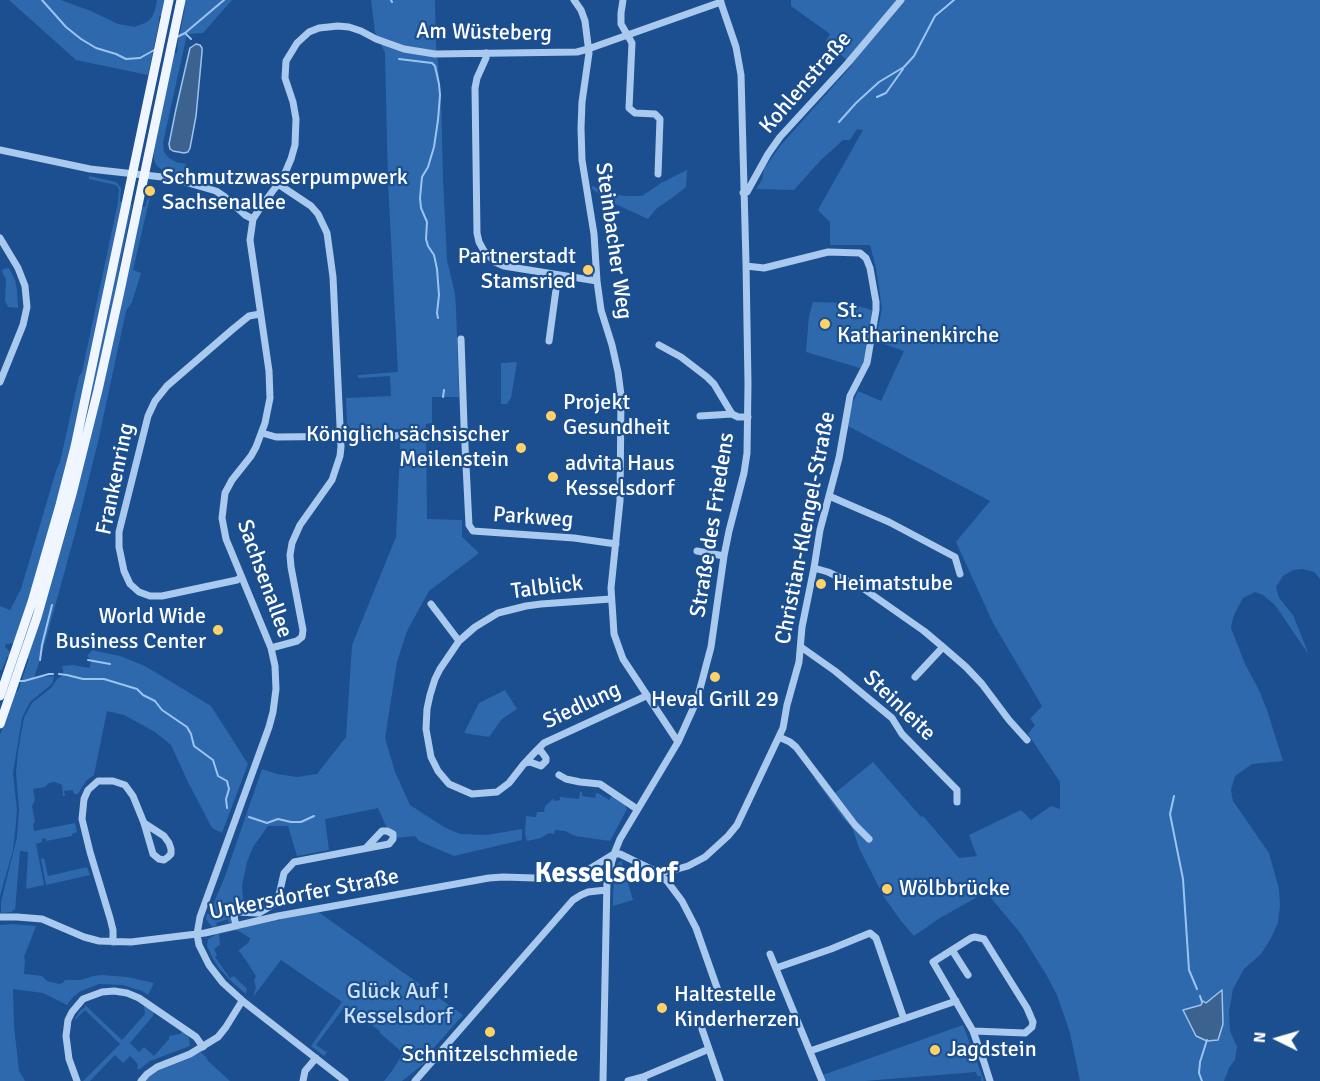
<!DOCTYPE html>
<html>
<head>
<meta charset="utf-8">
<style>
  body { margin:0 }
  #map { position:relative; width:1320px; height:1081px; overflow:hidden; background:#1b4f8f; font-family:Signika,sans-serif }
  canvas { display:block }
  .north { position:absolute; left:1248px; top:1009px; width:60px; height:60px; -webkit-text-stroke:4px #1b4f8f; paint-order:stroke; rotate:275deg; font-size:16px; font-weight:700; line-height:24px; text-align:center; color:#fff }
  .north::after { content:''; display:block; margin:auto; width:21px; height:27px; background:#fff; clip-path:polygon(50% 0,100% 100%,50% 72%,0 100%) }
</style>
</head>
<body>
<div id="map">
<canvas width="1320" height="1081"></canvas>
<div class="north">N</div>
</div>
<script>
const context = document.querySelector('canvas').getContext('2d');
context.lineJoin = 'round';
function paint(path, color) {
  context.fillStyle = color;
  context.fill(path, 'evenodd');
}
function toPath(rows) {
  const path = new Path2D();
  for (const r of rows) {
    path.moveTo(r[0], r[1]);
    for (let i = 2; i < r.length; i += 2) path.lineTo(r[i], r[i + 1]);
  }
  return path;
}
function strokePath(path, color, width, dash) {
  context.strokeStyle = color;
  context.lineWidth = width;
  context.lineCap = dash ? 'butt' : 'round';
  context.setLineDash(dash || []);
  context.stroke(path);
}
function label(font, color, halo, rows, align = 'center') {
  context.font = font + ' Signika,sans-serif';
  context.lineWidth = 4.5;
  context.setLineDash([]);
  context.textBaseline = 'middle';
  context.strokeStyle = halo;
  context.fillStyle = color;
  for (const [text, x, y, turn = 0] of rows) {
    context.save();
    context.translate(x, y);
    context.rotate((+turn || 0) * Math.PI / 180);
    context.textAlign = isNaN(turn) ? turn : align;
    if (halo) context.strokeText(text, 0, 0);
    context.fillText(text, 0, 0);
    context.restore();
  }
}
const green = toPath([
  [9,0,61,0,91,11,118,24,135,27,147,22,152,17,155,10,157,0,165,0,162,16,159,16,159,22,148,75,76,60],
  [185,0,232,0,203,33,187,34,163,143,164,152,169,158,176,162,186,164,184,172,176,174,162,170,156,165,154,159,154,151,174,53,177,53,178,48,177,47,185,8,184,7],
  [371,0,435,0,436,45,441,95,443,178,447,260,455,294,456,308,459,397,432,397,432,423,426,424,427,519,462,520,462,537,479,553,429,591,407,631,397,662,385,738,395,772,410,805,444,827,460,834,487,835,522,829,522,840,454,856,419,841,415,836,395,838,387,828,378,808,325,819,329,850,297,856,288,826,268,826,253,847,247,862,242,885,243,900,241,908,237,908,233,910,231,915,231,922,229,923,228,919,216,923,217,926,212,927,206,919,207,914,209,914,224,879,262,769,277,774,297,777,317,774,346,737,352,645,396,537,401,429,351,429,347,424,346,398,391,396,390,376,358,378,358,375,398,372,388,182,385,53,375,32],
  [791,0,1320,0,1320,579,1314,572,1302,569,1293,570,1283,576,1276,587,1279,598,1293,615,1309,655,1275,605,1263,595,1255,592,1243,598,1234,615,1232,622,1231,628,1245,664,1258,688,1267,710,1283,761,1252,764,1235,776,1231,790,1233,801,1269,853,1279,889,1280,905,1278,923,1271,938,1261,954,1244,969,1233,989,1229,1012,1230,1031,1237,1047,1235,1060,1229,1068,1224,1081,1080,1081,1070,1033,1057,995,1047,976,1021,934,986,892,940,918,914,936,901,921,884,897,859,848,852,827,843,818,814,778,821,773,835,793,873,762,921,817,923,816,959,858,977,856,969,835,1021,810,1031,820,1051,806,1060,809,1060,782,1028,734,1035,725,1030,719,1042,706,993,623,956,542,990,501,848,426,851,407,858,391,881,401,904,351,875,341,882,309,876,268,870,245,830,245,830,222,818,210,863,130,857,129,850,140,843,140,820,161,794,190,756,189,762,180,764,169,780,146,852,65,826,41,830,34,791,6],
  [687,170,686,187,672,198,656,209,648,219,611,202,592,189,592,186,613,194,626,196,642,196,661,183],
  [89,176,116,182,118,184,121,189,120,201,123,203,69,457,30,597,15,643,6,644,5,647,11,653,10,656,7,657,2,670,0,670,0,606,10,610,21,589,56,471,60,462,79,377,82,372,118,202,119,189,116,185,89,179],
  [150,197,133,270,141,273,132,302,126,311,98,442,76,530,41,657,34,678,54,676,53,681,52,684,30,702,22,718,13,773,17,810,16,824,13,850,0,896,0,735,15,692,18,691,20,685,29,659,27,659,68,527,80,480,142,207,145,207,147,200],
  [130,204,132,205,121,259,113,306,94,391,34,615,16,666,14,666,32,614],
  [9,268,15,280,17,290,18,308,8,307,5,301,6,279,2,272,3,269],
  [813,302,847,303,872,310,864,366,860,368,806,352,809,316],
  [517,362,511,398,507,404,501,404,501,363],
  [93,649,96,651,120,656,145,666,211,706,248,764,222,833,212,828,187,780,171,745,155,732,124,715,107,711,94,775,86,781,78,794,74,794,73,790,64,791,65,796,63,796,62,785,55,782,49,783,45,787,33,789,35,800,32,806,35,822,33,824,34,831,75,823,77,832,72,834,72,836,46,841,46,838,42,839,42,842,36,844,44,885,26,889,28,852,20,851,15,910,13,910,12,912,1,913,1,902,17,837,19,810,16,773,18,751,24,718,32,703,51,688,57,679,64,675,62,666,73,665,89,668,92,660,87,656],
  [505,690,517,709,502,719,489,737,464,733,479,703],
  [580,792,582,792,582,796,595,798,596,793,598,793,609,800,613,794,624,803,627,809,610,841,575,836,565,831,555,830,554,834,549,833,541,838,527,841,525,834,526,816,536,817,537,812,544,812,545,806,553,799,555,801,560,800,560,797,579,799],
  [44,858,48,876,87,867,90,875,46,885,41,859],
  [623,861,622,863,633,900,613,906,613,892,616,867,619,862],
  [317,911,463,1015,424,1059,426,1062,402,1081,384,1081,392,1071,403,1053,380,1033,380,1031,345,1006,316,1045,326,1052,329,1049,324,1056,311,1046,342,1002,281,960,253,997,256,987,254,981,256,976,247,962,240,952,238,951,249,942,250,938,237,930,219,934,220,945,214,949,217,956,215,957,230,978,234,976,247,989,246,994,233,983,219,968,213,959,207,946,208,939,217,934,277,920,279,921,281,917],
  [12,924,36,926,24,957,25,960,24,974,42,976,47,981,59,984,63,983,65,980,81,980,93,976,102,975,127,977,154,983,148,995,142,991,123,985,99,984,81,991,73,997,67,1005,43,993,13,989,14,1026,19,1071,25,1081,0,1081,0,925],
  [84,1004,122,1040,145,1014,144,1005,154,1011,153,1016,130,1043,139,1052,144,1047,154,1056,169,1039,169,1036,180,1034,183,1031,189,1038,190,1046,150,1061,140,1069,137,1069,138,1064,130,1056,123,1063,115,1055,90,1081,83,1081,120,1044,85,1010,74,1021,79,1012,85,1007],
  [963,1025,984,1081,981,1081,981,1076,977,1076,976,1072,865,1081,826,1081,823,1075],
  [201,1052,207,1058,208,1061,230,1081,144,1081,158,1069]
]);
const water = toPath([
  [196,44,200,45,202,48,202,52,196,116,190,148,188,152,184,153,173,151,170,149,169,144,176,109,190,48,196,44],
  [1222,990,1223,1024,1218,1040,1207,1041,1196,1036,1183,1010,1201,1005,1203,1001,1206,1003,1222,990]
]);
const stream = toPath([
  [42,0,66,27,81,39,96,48,116,54,126,59,140,58,156,49],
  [391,0,392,2],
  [185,33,191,39],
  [177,37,185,33,224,0],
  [399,59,432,63,435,66,439,84,440,95,438,120,434,147,428,167,422,177,420,198,421,208,427,222,426,239,428,246,434,255,437,269,439,295,437,313,438,318],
  [877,97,886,93,903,69],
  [839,122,856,103,879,82,904,67,914,56,935,16,954,0],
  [443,397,444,390],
  [40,660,42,645,52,605],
  [88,660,110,664],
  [59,674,67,675,83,679,104,679,137,689,143,695,155,701,162,710,187,727,191,734,194,746,213,760,218,776,227,781,229,789,226,799,227,808],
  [18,681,24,681,49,674,53,674],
  [1174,796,1170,814,1183,879,1189,970,1197,989],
  [249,817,267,823,278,819,291,822,301,822,314,816],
  [1200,996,1202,1002],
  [1202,1081,1199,1073,1200,1062,1207,1040]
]);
const minor = toPath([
  [574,0,581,10,585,21,589,53,582,102,581,128,582,160,594,234,597,281,601,310,612,345,618,372,621,395,620,501,611,588,614,634,623,659,678,742],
  [623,0,621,13,621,24,632,43,629,108,635,113,655,114,660,119,658,174],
  [486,53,486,58,477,78,475,88,477,233,479,242,484,251,495,262,504,266,597,281],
  [0,150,90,169,171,178,216,191,225,197,245,215,253,219],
  [743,193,747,192,768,154,780,137,847,64,901,0],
  [0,238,18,268,25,286,27,307,23,325,0,382],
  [461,339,464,425,469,525,473,531,574,538,616,544],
  [549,341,558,275],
  [659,345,681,357,707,377,714,384,732,414],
  [700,416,732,414,738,417,748,417],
  [262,433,276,437,464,435],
  [829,496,889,522,955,557,960,574],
  [697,551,724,556],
  [814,568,828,572,864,589,924,631,943,647,966,667,982,684,1009,720,1027,740],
  [241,577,237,580,162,596,150,596,139,592,130,584,124,571,119,547,119,532,148,416,155,401,167,386,233,329,249,316,260,314],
  [431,604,459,641],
  [801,647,835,671,892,718,902,734,957,790,957,802],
  [271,648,297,641,302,637,303,630,291,567,290,555,292,543,300,525,332,480,340,456,341,447,333,277,327,233,318,214,311,206,278,184],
  [915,677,943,647],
  [779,737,790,742,796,747,855,825,869,839],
  [536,751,544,743,646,696],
  [525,763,530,762,541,766,546,761,546,758,541,751,536,751,523,765,509,783,497,792,472,794,449,784,438,771,431,757,426,729,427,709,430,695,435,679,440,669,459,641,475,627,498,613,526,606,541,604,611,599],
  [559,775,566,779,580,782,600,784,637,809],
  [614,854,620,854,655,871,667,881,682,901,696,928,721,999],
  [655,871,664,872,674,870,688,866,705,857,728,836,737,825,783,728,787,705,799,662,802,627,814,568,820,530,839,458,850,396,867,363,876,310,876,302,870,268,866,258,860,253,828,252,764,268,746,266],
  [0,917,17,917,42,919,84,937,99,941,131,942,205,933,278,916,489,878,503,877,535,878,580,873,591,868,614,854],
  [236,926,234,916,236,912,259,913,274,904,279,895,284,873,294,862,389,844,393,839,393,834,387,831,382,831,366,848],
  [113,942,113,930,110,918,90,852,82,819,84,799,88,790,98,781,113,781,125,785,133,796,144,823,153,854,159,859,164,860,168,857,171,854,171,849,169,843,164,836,144,823],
  [952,950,968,975],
  [770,954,822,1081],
  [776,968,831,949,870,933,876,938,904,1019],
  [702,1029,720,1081],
  [973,1031,1025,1033,1032,1027,1033,1022,1027,1008,984,939,975,937,971,938,933,962,973,1031,984,1062,990,1081],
  [810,1051,956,1001],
  [77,1081,69,1059,66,1036,68,1020,72,1012,83,999,102,992,114,991,127,993,139,998,196,1037,203,1047],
  [141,1081,147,1074,157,1067,190,1054,218,1037,226,1027,242,1001],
  [303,1081,305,1071,316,1058],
  [345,1081,244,1002,223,983,209,965,199,945,197,934,200,917,269,727,273,712,276,689,275,666,271,648,226,539,222,518,225,493,232,480,251,456,256,447,265,423,270,398,269,371,250,240,253,219,260,208,278,184,285,173,291,159,295,145,296,119,293,102,285,78,286,61,297,43,309,32,319,28,338,26,349,27,361,31,376,39,404,49,435,54,577,52,588,49,721,2],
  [415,1081,573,900,581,895,588,892,606,890],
  [603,1081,607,879,614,854,620,839,678,742,697,700,711,647,724,556,729,531,744,473,747,453,748,384,746,263,741,75,736,47,720,0],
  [628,1081,643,1077],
  [644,1081,643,1077,709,1049]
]);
const major = toPath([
  [0,696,32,602,60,505,75,447,169,0],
  [0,724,37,617,72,494,98,390,120,291,181,0]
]);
const markers = [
  [150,191,6,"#ffd166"],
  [588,270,6,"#ffd166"],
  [825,324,6,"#ffd166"],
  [551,416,6,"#ffd166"],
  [521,448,6,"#ffd166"],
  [553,477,6,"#ffd166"],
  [821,584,6,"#ffd166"],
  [218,630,6,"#ffd166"],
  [715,677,6,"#ffd166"],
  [887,889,6,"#ffd166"],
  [662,1008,6,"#ffd166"],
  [490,1032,6,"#ffd166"],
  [935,1050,6,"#ffd166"]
];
const streetNames = [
  ["Am Wüsteberg",484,33,1],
  ["Kohlenstraße",806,83,-49],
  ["Steinbacher Weg",613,241,82],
  ["Frankenring",116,479,-78],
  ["Parkweg",533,518,4],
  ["Straße des Friedens",713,525,-81],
  ["Christian-Klengel-Straße",806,528,-79],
  ["Sachsenallee",264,579,70],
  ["Talblick",547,588,-7],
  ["Siedlung",582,706,-25],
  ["Steinleite",899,706,44],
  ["Unkersdorfer Straße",304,895,-11]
];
const poiNames = [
  ["Schmutzwasserpumpwerk",162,178],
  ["Sachsenallee",162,203],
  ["Partnerstadt",576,257,"right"],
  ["Stamsried",576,282,"right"],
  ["St.",837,311],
  ["Katharinenkirche",837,336],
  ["Projekt",563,403],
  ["Gesundheit",563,428],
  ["Königlich sächsischer",509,435,"right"],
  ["Meilenstein",509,460,"right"],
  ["advita Haus",565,464],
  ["Kesselsdorf",565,489],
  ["Heimatstube",833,584],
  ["World Wide",206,617,"right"],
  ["Business Center",206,642,"right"],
  ["Heval Grill 29",715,700,"center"],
  ["Wölbbrücke",899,889],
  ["Haltestelle",674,995],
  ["Kinderherzen",674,1020],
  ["Jagdstein",947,1050],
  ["Schnitzelschmiede",490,1055,"center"]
];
const parkNames = [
  ["Glück Auf !",398,992],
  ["Kesselsdorf",398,1017]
];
const districtNames = [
  ["Kesselsdorf",606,875]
];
paint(green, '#2e69ad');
paint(water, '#3c6290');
strokePath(water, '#9cc4f0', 1.5);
strokePath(stream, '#9cc4f0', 2);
strokePath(minor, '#a9c9ee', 7);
strokePath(major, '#f0f6ff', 9);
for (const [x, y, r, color] of markers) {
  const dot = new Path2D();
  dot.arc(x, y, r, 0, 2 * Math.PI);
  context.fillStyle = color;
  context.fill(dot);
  strokePath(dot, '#1b4f8f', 2);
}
label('22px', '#fff', '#1b4f8f', streetNames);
label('22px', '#fff', '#1b4f8f', poiNames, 'left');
label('22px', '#cfe3fa', '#1b4f8f', parkNames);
label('bold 28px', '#fff', '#1b4f8f', districtNames);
</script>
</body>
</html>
